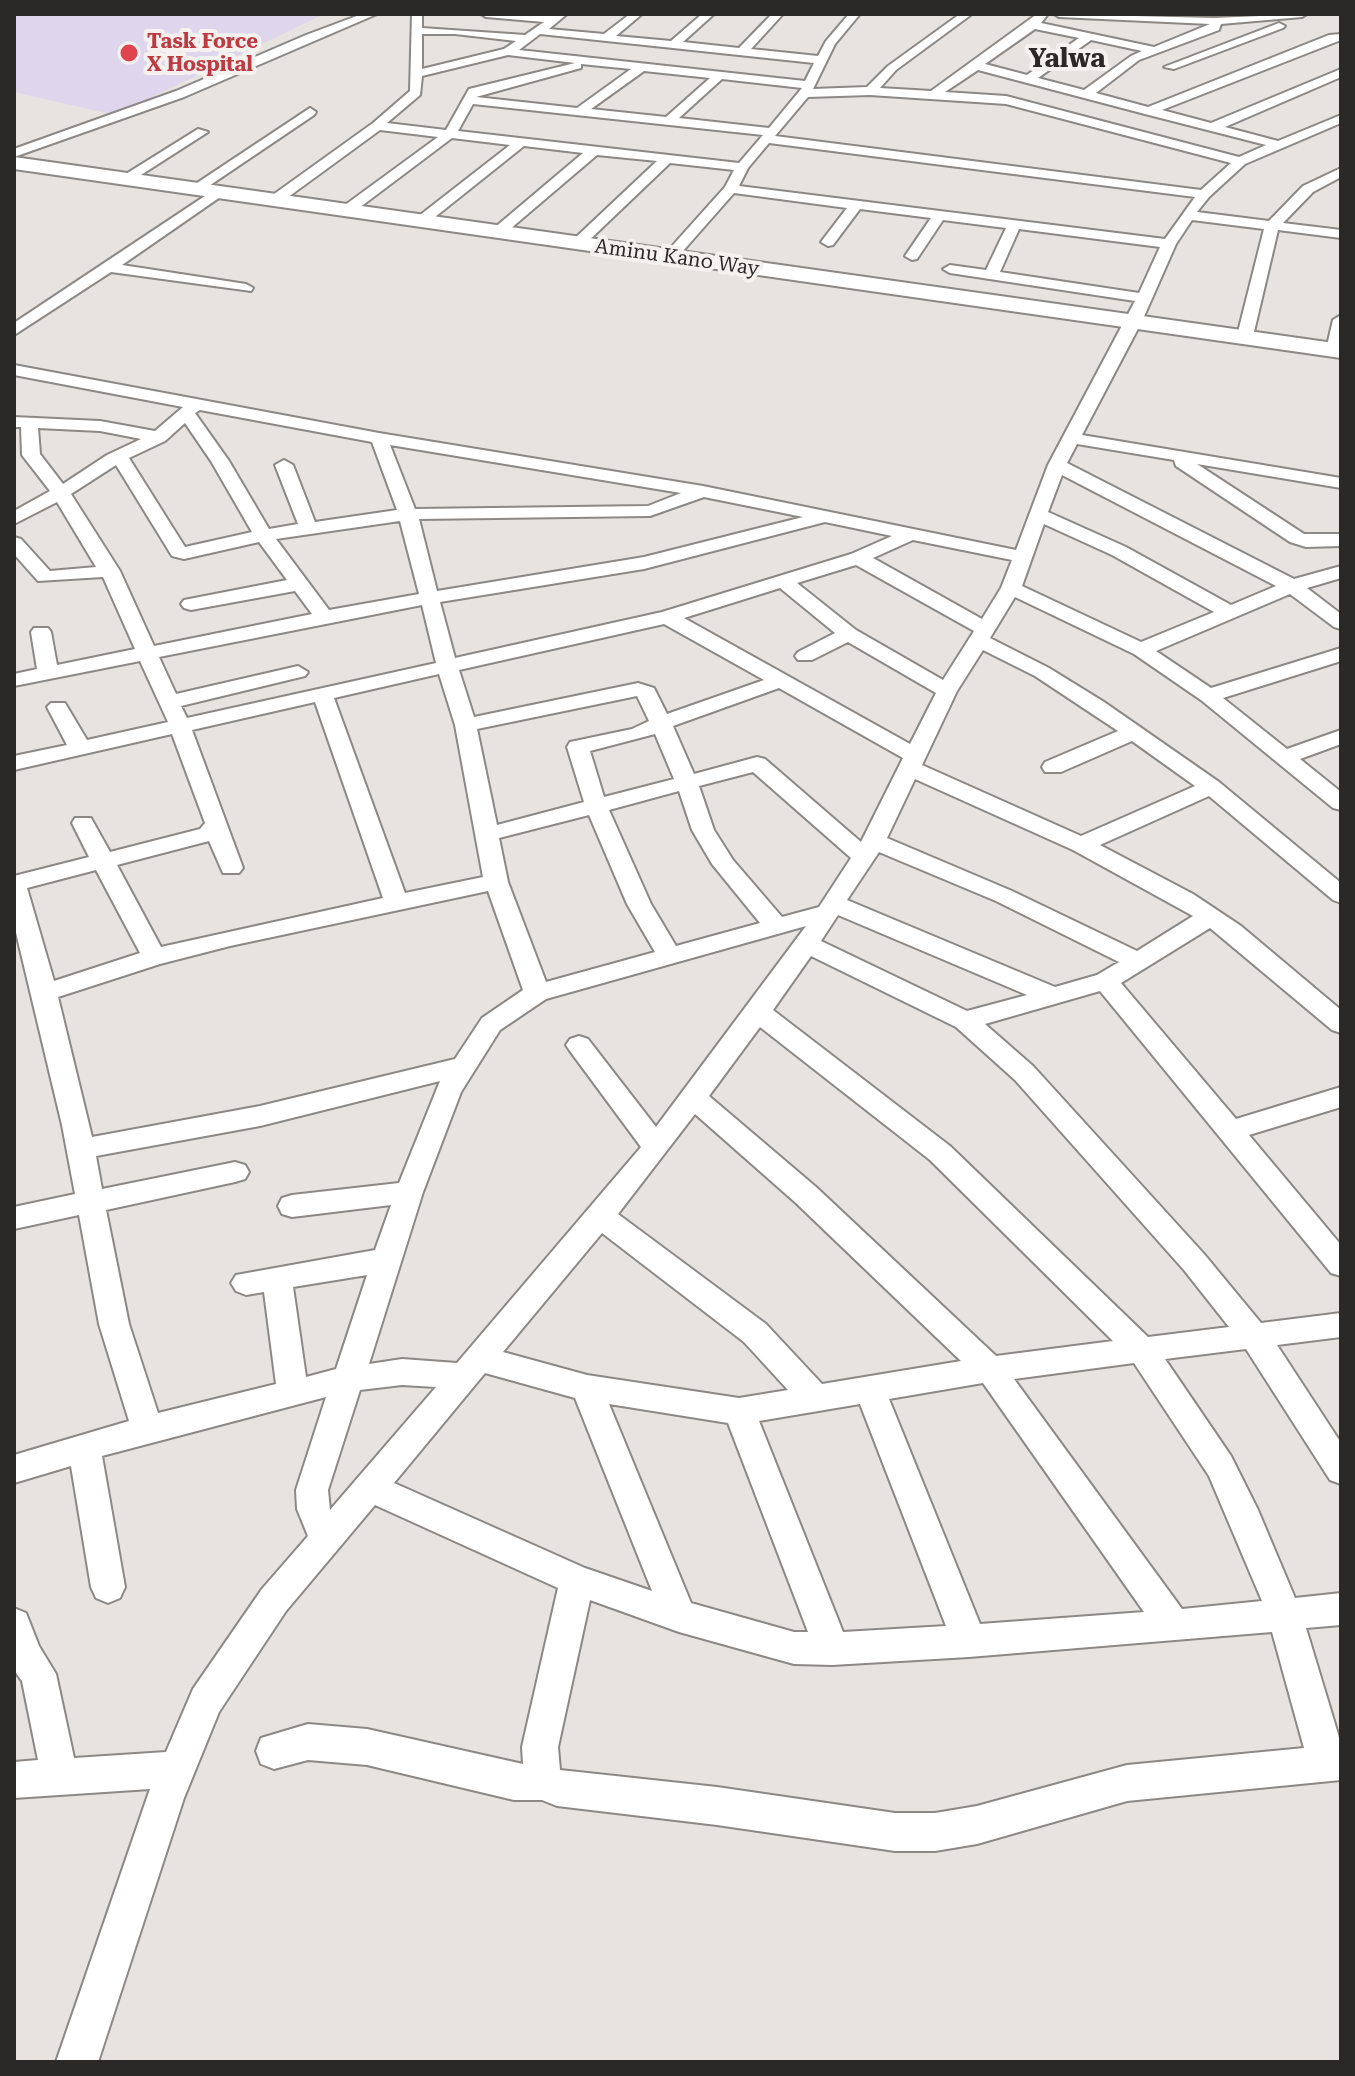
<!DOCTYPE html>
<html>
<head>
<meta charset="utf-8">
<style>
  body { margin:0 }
  #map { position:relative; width:1355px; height:2076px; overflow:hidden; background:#e7e3e1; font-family:"Roboto Serif",serif }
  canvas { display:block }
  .frame { position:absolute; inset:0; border:16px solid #2a2928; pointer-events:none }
</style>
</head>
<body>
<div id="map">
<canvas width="1355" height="2076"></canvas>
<div class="frame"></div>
</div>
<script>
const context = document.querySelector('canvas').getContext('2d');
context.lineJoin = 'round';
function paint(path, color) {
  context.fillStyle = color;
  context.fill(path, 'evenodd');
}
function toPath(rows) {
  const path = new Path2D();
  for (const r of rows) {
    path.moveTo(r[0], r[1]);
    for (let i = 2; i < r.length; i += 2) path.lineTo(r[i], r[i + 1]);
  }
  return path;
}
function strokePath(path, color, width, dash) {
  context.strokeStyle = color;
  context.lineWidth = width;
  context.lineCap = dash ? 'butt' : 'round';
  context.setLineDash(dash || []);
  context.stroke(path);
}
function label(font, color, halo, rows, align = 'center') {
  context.font = font + ' "Roboto Serif",serif';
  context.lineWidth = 8;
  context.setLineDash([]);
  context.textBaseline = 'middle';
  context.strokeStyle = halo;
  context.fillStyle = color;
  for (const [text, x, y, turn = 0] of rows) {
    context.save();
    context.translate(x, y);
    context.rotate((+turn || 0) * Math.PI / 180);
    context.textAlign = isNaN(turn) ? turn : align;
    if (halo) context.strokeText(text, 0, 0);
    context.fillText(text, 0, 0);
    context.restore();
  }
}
const medical = toPath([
  [14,14,324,14,115,115,14,92]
]);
const minor = toPath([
  [362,14,377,14,184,97,14,157,14,149,176,91,306,35,362,14],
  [412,14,422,14,422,28,525,35,544,22,486,17,481,14,567,14,549,29,604,34,630,14,642,14,616,36,671,41,702,14,714,14,683,42,739,48,772,14,783,14,751,49,818,56,826,41,849,14,860,14,835,44,813,89,867,87,888,66,960,14,972,14,896,70,880,88,931,91,1037,14,1048,14,1041,23,1154,47,1210,24,1059,17,1054,14,1214,18,1307,14,1302,17,1221,24,1219,30,1139,60,1096,93,1148,107,1329,35,1341,34,1341,40,1162,110,1211,123,1341,69,1341,77,1225,127,1278,141,1341,115,1341,123,1245,164,1209,197,1197,212,1269,221,1303,186,1341,168,1341,177,1313,192,1283,223,1341,230,1341,238,1278,230,1253,336,1245,341,1237,336,1264,229,1192,220,1176,244,1142,321,1082,435,1341,478,1341,488,1197,464,1304,534,1341,534,1341,546,1306,547,1290,542,1176,466,1174,460,1077,444,1067,463,1294,579,1341,566,1341,578,1307,588,1341,614,1341,629,1334,627,1290,594,1156,651,1211,688,1341,648,1341,661,1223,698,1287,749,1341,730,1341,744,1300,759,1341,792,1341,810,1333,808,1201,700,1134,654,1015,597,990,638,1049,668,1104,702,1219,782,1341,883,1341,903,1333,900,1209,796,1100,845,1193,894,1241,926,1341,1010,1341,1033,1332,1030,1210,928,1121,983,1236,1119,1341,1087,1341,1107,1249,1135,1341,1245,1341,1276,1331,1273,1100,991,985,1024,1033,1066,1204,1254,1261,1323,1341,1313,1341,1337,1277,1345,1341,1443,1341,1484,1330,1480,1246,1349,1165,1359,1231,1456,1258,1510,1295,1598,1341,1593,1341,1625,1306,1628,1341,1744,1341,1780,1127,1801,977,1844,935,1851,895,1851,717,1825,557,1806,542,1800,514,1800,367,1765,308,1760,274,1769,261,1764,256,1751,261,1738,308,1724,367,1729,523,1764,522,1747,558,1588,375,1505,286,1611,219,1712,184,1798,98,2062,56,2062,150,1789,14,1798,14,1762,38,1760,22,1681,14,1670,14,1608,26,1613,39,1646,56,1674,74,1758,166,1752,193,1689,262,1589,308,1536,297,1509,296,1490,326,1397,102,1456,125,1587,120,1598,108,1603,96,1598,91,1587,71,1466,14,1483,14,1455,129,1421,99,1324,79,1215,14,1229,14,1207,75,1194,62,1125,14,924,14,876,89,857,72,823,75,818,91,818,110,852,200,829,205,823,172,734,14,770,14,756,67,745,47,707,51,703,65,703,87,740,168,722,140,661,14,686,14,674,37,669,31,632,34,628,48,628,51,632,57,665,135,649,103,577,38,581,14,554,14,537,21,539,50,571,96,567,57,502,14,524,14,511,50,491,22,455,21,427,14,427,14,417,100,421,155,431,183,407,14,375,14,365,379,433,703,486,1016,550,1048,465,1135,301,950,273,943,269,950,265,986,270,1006,228,943,220,917,259,912,260,905,256,931,218,860,209,833,245,828,246,821,242,847,208,734,193,675,260,665,260,665,254,725,187,734,170,670,163,582,247,577,248,570,244,572,241,657,161,597,155,503,235,493,235,493,229,583,153,524,146,425,225,415,225,415,219,510,145,452,138,351,214,341,214,341,208,438,137,380,130,280,203,270,203,270,197,373,123,410,91,412,14],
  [1035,29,1079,38,1027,75,985,64,1035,29],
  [422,34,455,34,516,41,504,49,422,69,422,34],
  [540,34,673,48,814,63,805,81,519,50,540,34],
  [1091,40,1142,51,1131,56,1084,90,1038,78,1091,40],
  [508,55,575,63,469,89,446,130,387,123,420,95,422,76,508,55],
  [581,64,631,69,577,108,476,97,581,68,581,64],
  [978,70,1145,114,1266,145,1239,157,1006,96,945,92,978,70],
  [644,71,710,78,666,117,591,109,644,71],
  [722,79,802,88,769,128,679,118,722,79],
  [870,95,1006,104,1231,163,1201,190,775,136,808,97,870,95],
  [473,104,763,135,739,163,458,131,473,104],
  [769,143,1195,197,1165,239,739,186,748,168,769,143],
  [1019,229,1160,247,1139,293,1000,272,1019,229],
  [200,410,372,442,397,510,315,522,293,465,284,460,275,465,298,524,269,529,229,461,195,413,200,410],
  [185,423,211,461,252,532,185,547,129,458,165,441,185,423],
  [38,428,100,431,141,439,107,455,63,484,40,454,38,428],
  [390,445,681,493,648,506,415,509,390,445],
  [116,465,172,556,184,559,259,542,287,580,184,600,181,604,184,608,191,610,295,591,312,614,154,646,120,571,71,494,116,465],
  [1062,475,1276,586,1231,605,1126,547,1048,512,1062,475],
  [704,497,803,517,644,557,437,591,419,519,650,516,704,497],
  [400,521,419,594,329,610,276,539,400,521],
  [825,522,892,536,851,554,662,612,455,658,440,602,644,569,825,522],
  [1044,524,1112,555,1214,612,1141,642,1022,586,1044,524],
  [913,540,1012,560,1001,588,982,619,873,558,913,540],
  [856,565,974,631,943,680,856,630,797,583,856,565],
  [780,588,835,633,798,652,795,656,798,660,812,660,848,642,936,693,910,744,684,618,780,588],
  [422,605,436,663,187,718,181,706,305,676,308,672,298,666,176,694,159,657,422,605],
  [664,624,764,680,667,714,654,688,638,683,474,717,459,670,664,624],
  [983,650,1035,676,1118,731,1045,762,1042,767,1045,772,1061,772,1132,741,1195,786,1081,836,922,765,957,691,983,650],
  [439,674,455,725,483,877,405,893,334,698,439,674],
  [779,688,903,758,861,842,765,759,757,757,694,774,673,726,779,688],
  [637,696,649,721,632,729,570,742,567,747,584,802,497,825,477,729,637,696],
  [315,702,383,898,161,947,117,865,209,841,223,873,239,873,243,868,192,730,315,702],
  [655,734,674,779,604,797,590,751,655,734],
  [753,772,851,858,819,907,782,917,733,860,714,830,699,786,753,772],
  [915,779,1073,850,1193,916,1137,951,1012,891,887,838,915,779],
  [679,791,692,830,712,864,760,923,676,946,651,904,609,810,679,791],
  [589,815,627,904,655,952,546,982,508,882,499,838,589,815],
  [879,852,996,901,1119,962,1097,975,1055,987,847,900,879,852],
  [96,870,140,953,54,981,27,888,96,870],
  [488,891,523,990,482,1018,455,1059,260,1106,92,1137,58,997,160,964,230,946,488,891],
  [838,915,1027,995,967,1011,821,941,838,915],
  [806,926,656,1127,588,1039,579,1036,570,1039,566,1045,570,1051,641,1147,457,1363,402,1359,369,1364,423,1192,461,1092,500,1030,546,999,806,926],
  [811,956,956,1027,1015,1080,1184,1270,1229,1327,1148,1337,950,1146,773,1010,811,956],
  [760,1027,930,1160,1113,1341,996,1356,816,1187,709,1096,760,1027],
  [440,1081,399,1183,292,1195,282,1198,278,1206,282,1214,292,1217,391,1205,375,1250,236,1275,231,1283,236,1291,246,1295,264,1292,276,1384,158,1413,129,1324,106,1210,235,1182,245,1179,249,1172,245,1165,235,1162,102,1189,96,1156,260,1126,440,1081],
  [695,1114,796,1203,961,1361,822,1384,766,1324,618,1214,695,1114],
  [602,1233,744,1342,788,1390,739,1398,587,1375,503,1352,602,1233],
  [367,1275,336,1369,306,1377,293,1287,367,1275],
  [1134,1363,1209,1476,1262,1601,1182,1609,1014,1379,1134,1363],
  [485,1373,575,1398,652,1591,585,1568,394,1483,485,1373],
  [983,1383,1144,1612,980,1624,889,1399,983,1383],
  [402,1385,436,1387,330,1510,328,1490,360,1390,402,1385],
  [609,1404,728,1423,808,1632,794,1632,691,1603,609,1404],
  [860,1404,946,1626,843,1632,759,1421,860,1404],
  [590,1600,679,1632,794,1664,832,1665,969,1657,1272,1632,1304,1748,1127,1765,977,1806,935,1813,895,1813,717,1787,560,1770,558,1747,590,1600],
  [1279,23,1285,26,1283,28,1174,69,1164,67,1279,23],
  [310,108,316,112,314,115,200,192,188,189,310,108],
  [198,129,208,132,130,182,118,179,198,129],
  [214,190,226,193,122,265,246,284,253,288,251,291,111,272,14,335,14,323,214,190],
  [1341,315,1341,351,1328,353,1326,350,1333,320,1341,315]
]);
const secondary = toPath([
  [14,157,1341,344,1341,358,14,169,14,157]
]);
const markers = [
  [129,53,10,"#e0444e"]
];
const farHealthnames = [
  ["Task Force",147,42],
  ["X Hospital",147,65]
];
const farStreetnames = [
  ["Aminu Kano Way",677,258,8]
];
const farDistrictnames = [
  ["Yalwa",1067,59]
];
paint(medical, '#ddd6ec');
strokePath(minor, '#8b8886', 4);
strokePath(secondary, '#8b8886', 4);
paint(minor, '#fff');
paint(secondary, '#fff');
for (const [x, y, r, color] of markers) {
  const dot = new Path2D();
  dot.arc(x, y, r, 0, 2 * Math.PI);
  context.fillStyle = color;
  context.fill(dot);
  strokePath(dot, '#f4f1ee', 3);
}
label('bold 20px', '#be3a42', '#f4f1ee', farHealthnames, 'left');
label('20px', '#2a2928', '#f4f1ee', farStreetnames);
label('bold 26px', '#2a2928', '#f4f1ee', farDistrictnames);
</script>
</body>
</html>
